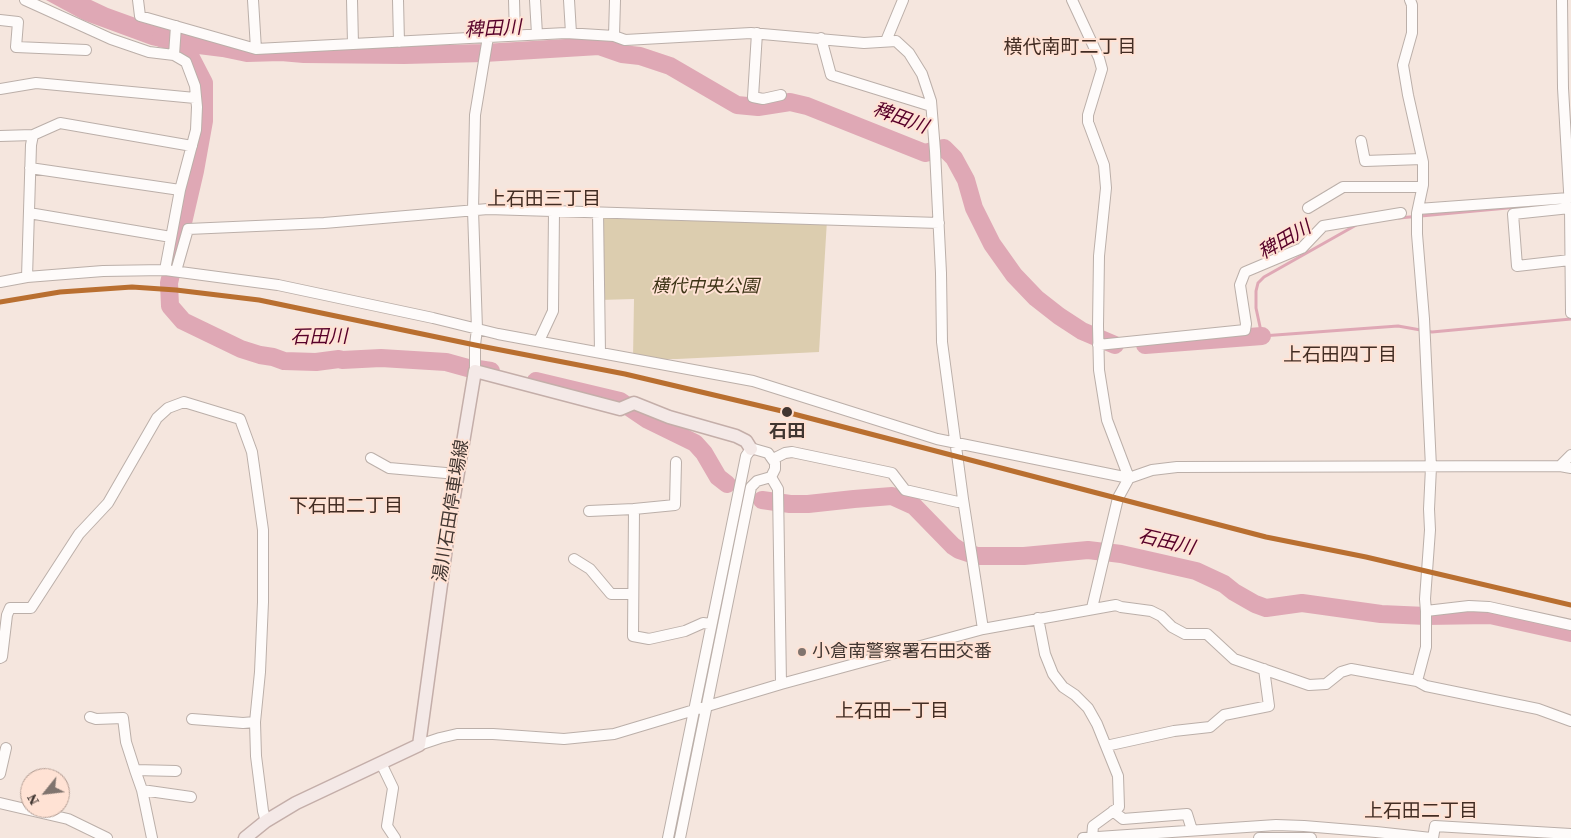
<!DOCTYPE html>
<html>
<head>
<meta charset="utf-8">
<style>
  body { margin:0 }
  #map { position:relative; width:1571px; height:838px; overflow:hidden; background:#f5e6de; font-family:"Source Serif 4",serif }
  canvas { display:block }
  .north { position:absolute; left:20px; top:768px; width:50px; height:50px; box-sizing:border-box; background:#ffe2d4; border:1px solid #b39d93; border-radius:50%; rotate:241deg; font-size:14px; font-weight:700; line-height:20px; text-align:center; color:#413631 }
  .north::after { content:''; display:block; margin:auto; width:18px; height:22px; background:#80746e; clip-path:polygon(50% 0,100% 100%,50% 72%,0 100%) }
</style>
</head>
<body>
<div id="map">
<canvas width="1571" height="838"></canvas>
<div class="north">N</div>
</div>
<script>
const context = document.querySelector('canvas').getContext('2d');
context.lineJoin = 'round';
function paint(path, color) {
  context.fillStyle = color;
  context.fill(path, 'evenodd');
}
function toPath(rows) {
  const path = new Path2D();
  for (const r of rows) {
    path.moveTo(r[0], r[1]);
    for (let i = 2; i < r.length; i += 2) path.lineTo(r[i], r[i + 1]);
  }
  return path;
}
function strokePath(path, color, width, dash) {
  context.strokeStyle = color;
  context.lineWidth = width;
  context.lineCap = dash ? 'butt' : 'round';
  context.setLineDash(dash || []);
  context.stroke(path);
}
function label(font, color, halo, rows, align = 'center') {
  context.font = font + ' "Source Serif 4","Noto Sans JP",serif';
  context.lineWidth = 4;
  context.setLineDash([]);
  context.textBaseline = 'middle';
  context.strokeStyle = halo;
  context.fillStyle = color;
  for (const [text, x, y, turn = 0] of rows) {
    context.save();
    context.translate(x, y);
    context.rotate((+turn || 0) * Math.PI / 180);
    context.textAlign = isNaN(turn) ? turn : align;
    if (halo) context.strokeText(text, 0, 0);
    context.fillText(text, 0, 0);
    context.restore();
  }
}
const green = toPath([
  [598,212,827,220,819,352,677,359,633,359,634,299,599,300]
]);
const water = toPath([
  [46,0,91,0,108,8,180,34,184,39,184,47,179,51,151,45,83,20]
]);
const stream = toPath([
  [1399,218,1540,205],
  [1358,224,1264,277,1258,283,1256,291,1256,308,1262,336,1398,326,1432,332,1571,319]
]);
const river = toPath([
  [161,38,175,42,223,48,247,53,281,52,304,54,404,55,484,53,599,46,622,54,640,56,670,66,737,105,758,107,790,102,807,106,925,153,944,148,954,158,966,180,974,208,992,244,1014,275,1036,298,1059,316,1082,331,1115,345],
  [175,42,189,54,204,83,204,121,195,171,169,283,170,306,183,321,241,349,260,355,273,357,284,361,316,362,339,359,342,360,381,358,446,362,475,370,478,369,491,371],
  [1145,345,1262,336],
  [536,381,620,401,648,420,695,443,704,453,718,477,727,484],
  [762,500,790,504,808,504,854,499,892,496,914,506,953,546,959,550,977,556,1024,556,1088,550,1121,554,1196,571,1224,584,1234,592,1255,604,1266,608,1302,603,1381,614,1426,616,1490,615,1571,633]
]);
const minor = toPath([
  [25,0,111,39,149,52,174,55,186,62,195,86,197,107,196,130,180,190,165,270],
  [138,0,140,16,256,49,566,33,614,36,625,40,751,33,864,43,896,41,909,53,922,74,931,101,935,151,941,273,942,342,963,499,983,629],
  [253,0,256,49],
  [352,0,353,44],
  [398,0,399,42],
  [514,0,515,35],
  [535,0,537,34],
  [569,0,571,33],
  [1072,0,1099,58,1102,69,1088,115,1088,122,1104,165,1106,188,1099,256,1098,326,1099,370,1107,420,1129,478],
  [1410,0,1412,5,1412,33,1403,65,1408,95,1423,162,1423,185,1417,213,1417,234,1424,319,1431,467,1429,509,1430,530,1425,599,1426,611,1426,647,1417,681],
  [1562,0,1563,88,1570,208,1571,313],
  [0,20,18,22,16,47,86,50],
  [757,33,753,97,763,99,781,95],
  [614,36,615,0],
  [821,38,831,75,931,106],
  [886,41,903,0],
  [174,55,176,26],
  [0,89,36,83,195,98],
  [0,136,33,135,60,123,192,146],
  [1361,141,1365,161,1422,159],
  [30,168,180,190],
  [1308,208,1343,187,1422,187],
  [1570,208,1513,214,1517,266,1570,260],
  [1418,209,1569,198],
  [598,212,600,353],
  [29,213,171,237],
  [176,271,188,229,324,223,488,209,939,223],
  [27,277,31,145,33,135],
  [0,282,27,277,103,271,165,270,278,285,433,318,498,334,753,381,937,439,1129,478],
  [539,341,553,311,554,211],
  [1098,345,1245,330,1246,324,1240,285,1245,272,1302,248,1323,226,1401,213],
  [475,371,475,345,477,329,473,210,475,115,488,37],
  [371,458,389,468,457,474],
  [773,459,785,453,792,452,892,473,905,490,958,502,963,499],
  [676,462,675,505,634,509,633,636,649,639,685,631,703,623,711,624],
  [1560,466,1571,455],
  [771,477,778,489,781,684],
  [589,511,634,509],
  [574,559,590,569,611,594,633,594],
  [1092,608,1118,498,1129,478,1152,470,1177,467,1560,466,1571,468],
  [1426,611,1469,606,1489,607,1571,625],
  [1038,618,1045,654,1053,674,1063,687,1075,695,1088,708,1097,724,1118,776,1119,807,1093,826,1092,838],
  [0,658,2,657,7,615,10,608,31,608,79,534,108,503,157,418,168,408,184,402,240,419,252,452,263,530,263,602,260,672,255,722,256,756,263,811,266,821],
  [90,717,96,719,123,718,126,742,135,770],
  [192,719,243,723,255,722],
  [419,745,440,738,457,734,493,734,564,739,614,734,781,684,983,629,1116,605,1121,607,1151,611,1161,616,1172,627,1185,634,1207,634,1234,659,1309,685,1326,684,1341,672,1351,669,1417,681,1426,686,1538,709,1571,721],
  [1106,746,1174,731,1210,727,1224,715,1269,706,1264,669],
  [381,763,393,788,387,826,395,838],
  [0,774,6,748],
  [142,790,135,770,176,771],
  [0,803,68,819,107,838],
  [1113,811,1123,819,1187,814,1192,830],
  [152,838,142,790,191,797],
  [668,838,746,456,751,449,754,449,768,453,775,463,775,469,771,477,757,481,751,487,680,838],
  [1083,838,1276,825,1304,826,1376,832,1431,838],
  [1259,838,1311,838],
  [1433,838,1435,826,1571,834]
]);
const major = toPath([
  [245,838,266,821,296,803,419,745,449,526,475,371,620,409,634,403,669,417,736,436,746,441,751,449]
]);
const rail1 = toPath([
  [0,302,60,292,132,287,176,290,259,300,475,345,625,374,786,412,1266,537,1366,557,1571,605]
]);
const markers = [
  [787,412,6,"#413631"],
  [802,652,5,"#80746e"]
];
const parkNames = [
  ["横代中央公園",705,287]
];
const stopNames = [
  ["石田",787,432]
];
const streetNames = [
  ["湯川石田停車場線",452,511,-81]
];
const poiNames = [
  ["小倉南警察署石田交番",812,652]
];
const waterNames = [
  ["稗田川",493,30,-3],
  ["稗田川",900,119,20],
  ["稗田川",1285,241,-30],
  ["石田川",319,338,-1],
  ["石田川",1166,543,13]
];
const neighbourhoodNames = [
  ["横代南町二丁目",1070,48],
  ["上石田三丁目",544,200],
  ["上石田四丁目",1340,356],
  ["下石田二丁目",346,507],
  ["上石田一丁目",892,712],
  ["上石田二丁目",1421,812]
];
paint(green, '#dccdaf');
paint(water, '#dfa8b5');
strokePath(stream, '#dfa8b5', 3);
strokePath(river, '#dfa8b5', 18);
strokePath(minor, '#bbafa9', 12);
strokePath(major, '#c4aea9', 15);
strokePath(minor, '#fefbfa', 10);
strokePath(major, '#f4e9e7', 12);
strokePath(rail1, '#b96f30', 5);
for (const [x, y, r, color] of markers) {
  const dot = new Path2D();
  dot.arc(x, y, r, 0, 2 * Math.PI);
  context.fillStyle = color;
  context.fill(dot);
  strokePath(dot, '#ffe2d4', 2);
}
label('italic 18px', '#3c3315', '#ffe2d4', parkNames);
label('bold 18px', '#413631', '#ffe2d4', stopNames);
label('18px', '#413631', '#ffe2d4', streetNames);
label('18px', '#413631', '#ffe2d4', poiNames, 'left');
label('italic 19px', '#570029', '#ffe2d4', waterNames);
label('19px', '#432d23', '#ffe2d4', neighbourhoodNames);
</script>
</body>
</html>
